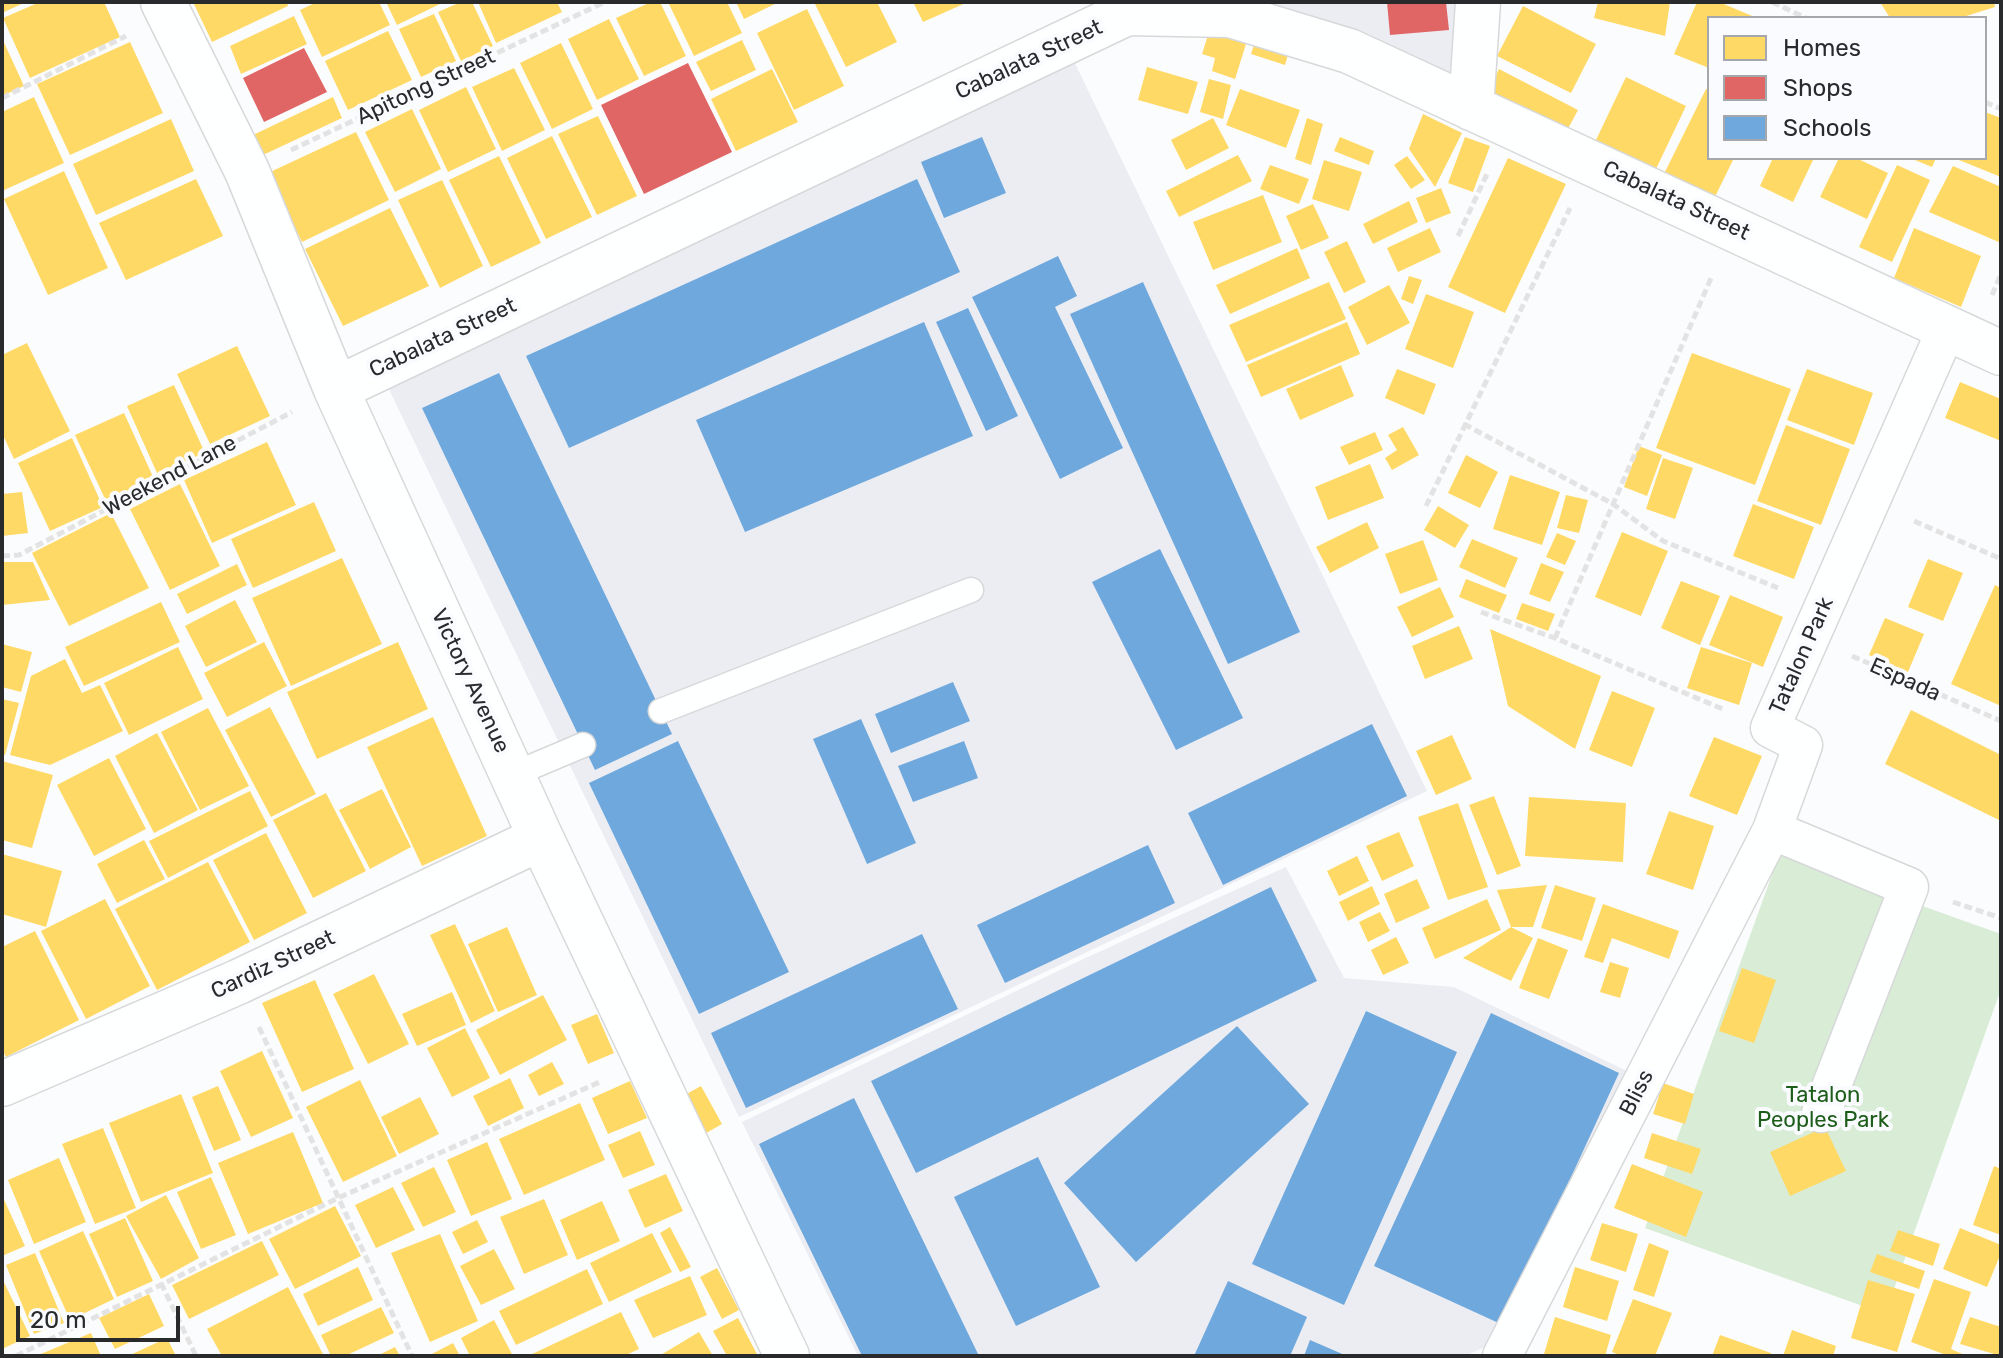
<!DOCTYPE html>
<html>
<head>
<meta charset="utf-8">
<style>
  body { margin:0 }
  #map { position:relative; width:2003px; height:1358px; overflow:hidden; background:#fbfcfd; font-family:Rubik,sans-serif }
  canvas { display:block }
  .frame { position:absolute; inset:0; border:4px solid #292a2b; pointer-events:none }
  .legend { position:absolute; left:1707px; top:16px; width:280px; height:144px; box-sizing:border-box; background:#fafbfe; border:2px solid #a6a7aa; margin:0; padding:10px 14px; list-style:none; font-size:24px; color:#292a2b }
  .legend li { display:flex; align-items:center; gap:16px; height:40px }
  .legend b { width:40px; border:2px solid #a6a7aa }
  .scale { position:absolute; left:16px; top:1306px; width:164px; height:36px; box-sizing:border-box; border:4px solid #292a2b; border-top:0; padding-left:10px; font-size:24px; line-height:28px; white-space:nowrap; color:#292a2b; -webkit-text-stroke:6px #fafbfe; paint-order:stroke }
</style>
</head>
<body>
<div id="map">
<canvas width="2003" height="1358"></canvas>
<div class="frame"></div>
<ul class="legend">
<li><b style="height:22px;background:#ffd966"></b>Homes</li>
<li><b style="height:22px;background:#e06666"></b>Shops</li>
<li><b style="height:22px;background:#6fa8dc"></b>Schools</li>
</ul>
<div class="scale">20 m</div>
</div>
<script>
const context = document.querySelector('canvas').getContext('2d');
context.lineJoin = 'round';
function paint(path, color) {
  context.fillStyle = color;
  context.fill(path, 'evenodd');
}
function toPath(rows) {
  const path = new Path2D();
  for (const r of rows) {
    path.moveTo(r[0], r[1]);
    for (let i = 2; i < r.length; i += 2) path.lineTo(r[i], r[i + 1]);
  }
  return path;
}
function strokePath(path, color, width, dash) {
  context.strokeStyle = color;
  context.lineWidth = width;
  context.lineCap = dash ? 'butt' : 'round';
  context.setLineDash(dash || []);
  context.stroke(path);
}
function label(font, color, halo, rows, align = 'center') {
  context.font = font + ' Rubik,sans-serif';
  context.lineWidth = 8;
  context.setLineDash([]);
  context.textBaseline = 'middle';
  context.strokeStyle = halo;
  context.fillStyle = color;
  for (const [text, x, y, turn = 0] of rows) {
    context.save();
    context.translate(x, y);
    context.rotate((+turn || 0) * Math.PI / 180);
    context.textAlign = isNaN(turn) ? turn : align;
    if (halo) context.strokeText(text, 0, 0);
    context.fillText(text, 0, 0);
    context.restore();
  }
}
const built = toPath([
  [1261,2,1466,2,1461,85],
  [1070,53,1427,791,739,1117,384,379],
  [1286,867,1344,978,1454,987,1631,1073,1500,1340,1465,1356,858,1356,742,1122,1079,961]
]);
const green = toPath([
  [1779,855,2001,934,2001,989,1885,1314,1645,1228]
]);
const homes = toPath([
  [2,2,26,2,2,13],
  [40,2,104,2,120,37,30,78,3,18],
  [193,2,287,2,288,6,212,42],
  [317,2,379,2,390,25,322,57,300,10],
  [386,2,444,2,397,25],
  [461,2,472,2,493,46,461,61,438,12],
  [478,2,557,2,562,12,496,43],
  [651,2,660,2,686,56,644,76,616,18],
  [668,2,727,2,742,33,694,56],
  [736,2,779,2,744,19],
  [814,2,877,2,897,42,846,67],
  [913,2,968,2,923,22],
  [1598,2,1670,2,1665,36,1594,18],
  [1697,2,1719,2,1757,18,1709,18,1709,68,1674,54],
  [1880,2,1994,2,1995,7,1960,18,1890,18],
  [1523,6,1596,44,1571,93,1497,56],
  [807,9,844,86,794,110,757,33],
  [434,14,456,61,421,77,399,29],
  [294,16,307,44,241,74,230,46],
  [609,19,639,79,597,100,568,39],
  [1210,29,1247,41,1235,79,1212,71,1215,58,1202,54],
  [388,31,412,80,348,110,325,61],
  [1257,35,1291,45,1285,65,1251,54],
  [2,38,24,86,2,96],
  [742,40,756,70,711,91,696,62],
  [130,42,163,113,70,155,37,84],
  [561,43,593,109,552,129,520,63],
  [1147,67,1198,82,1188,114,1138,100],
  [514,68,545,130,502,151,472,87],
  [772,69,798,122,736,151,711,99],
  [1499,69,1578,110,1562,140,1483,100],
  [1626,77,1686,106,1656,169,1596,140],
  [1209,79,1231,85,1223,119,1200,112],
  [466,87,496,149,448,172,419,110],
  [1240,89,1300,110,1286,148,1226,125],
  [1706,89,1709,90,1709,158,1734,158,1710,207,1660,182],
  [34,97,64,163,2,191,2,112],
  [333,97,342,118,263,155,253,135],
  [412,109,441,169,395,192,365,132],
  [1985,112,2001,118,2001,177,1954,158,1985,158],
  [1423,114,1462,133,1435,187,1409,149],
  [598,116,637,196,597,215,558,134],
  [1213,118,1229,148,1186,170,1171,140],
  [1307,118,1323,124,1311,165,1295,159],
  [171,119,194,171,96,215,73,164],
  [356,132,389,200,302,242,268,173],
  [552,136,592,217,546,239,507,158],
  [1340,137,1374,151,1369,165,1334,151],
  [1465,137,1490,146,1473,192,1448,183],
  [1238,155,1252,181,1179,217,1166,191],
  [499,156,541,243,491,267,449,180],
  [1407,156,1425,180,1411,189,1394,165],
  [1508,158,1566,184,1505,313,1448,287],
  [1773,158,1814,158,1793,202,1760,186],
  [1839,158,1856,158,1888,173,1867,219,1820,197],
  [1910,158,1936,158,1932,167],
  [1324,160,1362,172,1349,211,1312,199],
  [1270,165,1309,179,1299,204,1260,189],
  [1897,165,1930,180,1892,262,1859,247],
  [1953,166,2001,187,2001,243,1929,212],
  [64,171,108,268,48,295,4,199],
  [196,179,223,236,126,280,99,223],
  [442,180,483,266,440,288,398,200],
  [1441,188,1451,213,1426,223,1416,198],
  [1263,195,1282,242,1213,270,1193,222],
  [1409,201,1418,222,1373,244,1363,224],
  [1313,204,1329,238,1301,250,1286,216],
  [390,208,429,286,343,326,305,249],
  [1430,228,1441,252,1398,272,1387,248],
  [1914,228,1981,256,1961,307,1894,278],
  [1347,241,1366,282,1344,293,1324,252],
  [1297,248,1310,278,1230,314,1216,285],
  [1409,276,1422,280,1413,304,1401,299],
  [1329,282,1346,319,1246,362,1229,325],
  [1389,285,1410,323,1367,345,1348,307],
  [1426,294,1474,312,1453,368,1405,349],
  [1347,322,1360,354,1261,397,1247,365],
  [27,343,70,431,14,459,2,433,2,355],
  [237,346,270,416,210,444,177,374],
  [1692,353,1791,389,1755,485,1656,448],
  [1341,365,1354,396,1300,420,1286,389],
  [1397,369,1436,384,1424,415,1385,398],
  [1807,369,1873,393,1854,445,1787,420],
  [1960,382,2001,399,2001,441,1945,418],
  [174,385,205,453,157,473,127,406],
  [124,413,154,479,106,501,75,435],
  [1786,425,1850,449,1821,525,1757,501],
  [1403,427,1419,455,1392,470,1385,458,1397,450,1388,435],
  [1375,432,1383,450,1349,465,1340,447],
  [72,438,103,507,50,531,18,463],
  [267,442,296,505,212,543,184,480],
  [1639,446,1662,455,1647,496,1624,487],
  [1466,455,1498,472,1480,508,1448,493],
  [1663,458,1693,468,1675,519,1646,509],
  [1370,464,1384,498,1328,520,1315,487],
  [1510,475,1560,492,1542,545,1493,529],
  [180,484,220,566,170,590,130,509],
  [22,492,28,533,2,536,2,494],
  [1566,495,1588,500,1579,533,1557,528],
  [314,502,336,551,253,588,231,539],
  [1753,504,1814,527,1794,579,1733,556],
  [1438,506,1469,525,1455,548,1424,530],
  [111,513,149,588,69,626,32,553],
  [1367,522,1379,548,1330,573,1316,547],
  [1622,532,1668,551,1641,616,1595,597],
  [1557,533,1576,541,1565,565,1546,557],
  [1472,539,1518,558,1505,588,1459,567],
  [1423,540,1438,580,1400,594,1385,554],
  [342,558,382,644,291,686,252,598],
  [1928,559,1963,573,1943,621,1908,607],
  [2,562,33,562,50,600,2,605],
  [1541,563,1564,572,1550,602,1529,594],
  [237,564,247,585,187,614,177,594],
  [1466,579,1507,595,1499,613,1459,597],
  [1681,581,1720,596,1700,645,1661,628],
  [1995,585,2001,588,2001,706,1951,684],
  [1440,587,1454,617,1412,637,1397,607],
  [1730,595,1783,617,1763,667,1709,645],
  [235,600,257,642,206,667,185,626],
  [161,602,180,642,84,686,65,647],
  [1522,603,1555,614,1548,631,1516,619],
  [1885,618,1924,634,1908,672,1869,655],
  [1459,626,1473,659,1425,679,1412,646],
  [1490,629,1601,676,1575,749,1508,706],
  [264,642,287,686,227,717,204,673],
  [398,642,428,709,317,759,287,692],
  [2,644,32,652,21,692,2,687],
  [178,647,203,699,129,735,104,683],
  [1701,647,1752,663,1739,705,1687,688],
  [65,659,82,693,100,685,123,731,50,765,10,755,31,676],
  [1612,691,1655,708,1632,767,1589,750],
  [2,699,19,703,5,755,2,754],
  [270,707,316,794,271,817,225,730],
  [208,708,249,786,200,810,161,732],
  [1911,710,2001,755,2001,821,1885,764],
  [433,717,487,836,422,866,367,747],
  [157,733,198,810,154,833,115,756],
  [1452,735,1472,779,1436,795,1416,751],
  [1714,737,1762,756,1737,815,1689,796],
  [109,758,146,829,94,856,57,785],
  [2,761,53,775,32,848,2,840],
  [382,789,411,847,370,869,339,810],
  [250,791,268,826,168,878,149,841],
  [326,793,366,871,313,898,273,820],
  [1494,796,1521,866,1497,875,1469,805],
  [1529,797,1626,803,1623,862,1525,856],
  [1458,803,1488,887,1448,900,1418,817],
  [1669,811,1714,826,1693,890,1646,874],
  [1399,832,1414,866,1382,881,1366,846],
  [266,833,307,913,254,940,213,860],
  [144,840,165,879,117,903,97,864],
  [2,854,62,871,46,927,2,914],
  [1357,856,1369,881,1339,896,1327,871],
  [208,862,250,942,157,990,115,909],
  [1417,879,1430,908,1396,923,1384,894],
  [1547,885,1533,927,1511,927,1497,890],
  [1555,885,1596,898,1582,941,1541,928],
  [1372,886,1380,904,1348,921,1339,902],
  [105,899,150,986,86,1019,41,931],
  [1487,899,1501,930,1435,959,1422,928],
  [1603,904,1679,931,1669,959,1612,938,1603,963,1584,957],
  [1380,912,1390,931,1368,942,1359,922],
  [455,924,495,1011,471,1023,430,935],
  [507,927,537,995,498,1012,468,944],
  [1511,927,1533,938,1511,981,1463,958],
  [35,931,79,1020,6,1057,2,1050,2,947],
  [1396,937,1409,963,1383,975,1371,950],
  [1538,938,1568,950,1549,999,1519,988],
  [1610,962,1629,968,1620,998,1600,992],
  [1742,968,1776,980,1754,1043,1719,1031],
  [374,974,409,1044,368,1064,333,994],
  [315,980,354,1069,302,1092,262,1003],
  [452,992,466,1025,417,1046,402,1014],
  [543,995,567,1040,500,1075,476,1030],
  [597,1014,614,1053,588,1064,571,1025],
  [465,1028,490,1078,452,1097,427,1048],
  [262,1051,293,1118,251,1137,220,1071],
  [552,1062,564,1084,539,1096,528,1075],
  [510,1078,524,1108,488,1126,473,1096],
  [360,1080,397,1156,343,1182,306,1107],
  [630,1081,647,1118,608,1134,592,1098],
  [1663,1083,1694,1094,1685,1124,1653,1114],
  [218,1086,241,1140,214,1151,192,1097],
  [701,1086,722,1124,694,1140,672,1102],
  [181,1094,213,1173,141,1202,109,1123],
  [420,1097,439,1134,399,1154,381,1117],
  [580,1103,605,1160,524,1195,499,1139],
  [1825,1127,1846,1171,1790,1196,1770,1152],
  [103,1128,136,1208,95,1224,62,1144],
  [640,1131,655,1165,623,1178,608,1145],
  [293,1132,323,1203,248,1234,218,1163],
  [1652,1133,1701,1149,1692,1174,1644,1158],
  [487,1142,512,1199,471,1216,447,1160],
  [59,1158,86,1222,34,1244,8,1180],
  [1632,1164,1703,1192,1686,1237,1614,1208],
  [1994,1166,2001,1169,2001,1235,1973,1225],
  [434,1167,456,1212,423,1227,401,1183],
  [666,1174,683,1211,645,1228,628,1190],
  [211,1177,236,1235,201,1249,177,1192],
  [393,1187,415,1230,376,1248,355,1205],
  [2,1195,25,1246,2,1256],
  [166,1195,199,1258,161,1279,126,1216],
  [544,1199,568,1255,524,1274,500,1217],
  [602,1201,620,1241,577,1260,560,1220],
  [335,1206,361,1256,295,1289,269,1239],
  [125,1218,153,1281,117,1297,89,1234],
  [477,1220,488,1242,463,1254,452,1232],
  [1602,1223,1638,1234,1626,1272,1590,1260],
  [670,1227,691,1267,680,1272,660,1233],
  [1960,1228,2001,1245,2001,1253,1987,1287,1943,1269],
  [1898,1230,1940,1244,1933,1266,1890,1251],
  [83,1231,114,1299,70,1320,39,1251],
  [652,1233,672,1272,609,1302,590,1263],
  [440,1234,478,1321,430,1342,391,1253],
  [262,1241,279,1275,189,1319,172,1285],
  [1649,1243,1669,1251,1654,1297,1633,1290],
  [494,1249,515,1289,481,1305,460,1266],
  [35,1253,64,1323,34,1334,6,1265],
  [1877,1254,1925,1271,1919,1289,1870,1272],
  [358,1267,373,1300,318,1326,303,1294],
  [1575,1267,1619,1281,1607,1321,1563,1307],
  [717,1268,739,1310,722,1319,700,1277],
  [587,1269,603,1304,516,1345,499,1311],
  [690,1276,707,1315,653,1338,634,1300],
  [2,1278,30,1336,2,1349],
  [1934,1279,1971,1292,1951,1349,1967,1356,1949,1356,1911,1342],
  [1868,1280,1915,1294,1897,1352,1851,1338],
  [288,1287,324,1356,222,1356,207,1329],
  [149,1294,164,1326,115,1349,99,1318],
  [1633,1299,1672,1313,1655,1356,1622,1356,1612,1352],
  [381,1307,394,1333,345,1356,331,1356,321,1335],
  [621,1312,639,1349,624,1356,528,1356],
  [1555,1317,1611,1335,1605,1356,1544,1354],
  [1970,1317,2001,1327,2001,1356,1960,1344],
  [738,1318,758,1356,727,1356,713,1331],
  [494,1320,513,1356,470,1356,461,1338],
  [1792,1330,1836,1346,1833,1356,1783,1356],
  [699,1332,713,1356,659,1356],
  [91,1333,101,1356,36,1356],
  [1720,1335,1771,1353,1770,1356,1712,1356],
  [167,1338,176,1356,128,1356],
  [453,1343,460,1356,428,1356],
  [395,1347,400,1356,377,1356]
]);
const shops = toPath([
  [1387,2,1446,2,1449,30,1390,35],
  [304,48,327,92,264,122,243,78],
  [688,63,732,152,644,194,601,105]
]);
const schools = toPath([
  [982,137,1006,193,944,218,921,162],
  [917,179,960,272,569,448,526,356],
  [1058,256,1077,296,1055,307,1123,448,1060,479,972,297],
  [1143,282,1300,632,1228,664,1070,314],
  [968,308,1018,416,986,431,936,322],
  [924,322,973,436,745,532,696,420],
  [499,373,672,734,595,770,422,408],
  [1160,549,1243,718,1176,750,1092,582],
  [953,682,970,721,891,753,875,714],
  [861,719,916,843,867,864,813,739],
  [1372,724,1407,796,1223,885,1188,813],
  [678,741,789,972,699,1014,589,783],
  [964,741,978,778,913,802,898,766],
  [1148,845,1175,903,1005,983,977,925],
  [1271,887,1317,981,916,1173,871,1081],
  [922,934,958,1009,746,1108,711,1033],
  [1366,1011,1457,1052,1344,1305,1252,1264],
  [1491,1013,1619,1073,1503,1325,1374,1266],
  [1237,1026,1309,1104,1136,1262,1064,1183],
  [854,1098,979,1356,862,1356,759,1144],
  [1038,1157,1100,1287,1016,1326,954,1197],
  [1228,1281,1307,1317,1290,1356,1194,1356],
  [1310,1340,1347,1356,1304,1356]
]);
const path = toPath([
  [1772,2,1806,18],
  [2,98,126,36],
  [1985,102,2001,109],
  [291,150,605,2],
  [1458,236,1488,172],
  [1992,295,2001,274],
  [1464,424,1613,504,1663,541,1778,588],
  [1426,506,1570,208],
  [1914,521,2001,559],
  [2,556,19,555,292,412],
  [1481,612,1555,638,1725,710],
  [1555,638,1712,276],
  [1852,656,2001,721],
  [1953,902,2001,918],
  [259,1027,412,1356],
  [161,1283,196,1356],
  [16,1356,338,1198,602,1081]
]);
const service = toPath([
  [661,711,971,590],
  [512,775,583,745]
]);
const pedestrian = toPath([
  [1821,1113,1909,887,1772,830,1803,745,1770,728,1947,328],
  [1502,1356,1772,830]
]);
const minor = toPath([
  [163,2,247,171,336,389,541,838,787,1356],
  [1471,108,1478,2],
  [336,389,1127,13,1230,15,1349,51,2001,353],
  [2,1084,238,982,541,838]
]);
const streetNames = [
  ["Cabalata Street",1029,60,-25],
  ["Apitong Street",426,87,-25],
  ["Cabalata Street",1676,201,25],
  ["Cabalata Street",443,338,-25],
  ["Weekend Lane",170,476,-28],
  ["Tatalon Park",1802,656,-66],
  ["Espada",1905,680,24],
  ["Victory Avenue",470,681,65],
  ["Cardiz Street",273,965,-25],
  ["Bliss",1637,1093,-63]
];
const parkNames = [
  ["Tatalon",1823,1096],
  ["Peoples Park",1823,1121]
];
paint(built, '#ebedf3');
paint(green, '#d8ecd6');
paint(homes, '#ffd966');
paint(shops, '#e06666');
paint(schools, '#6fa8dc');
strokePath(service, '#d7d8d9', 27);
strokePath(pedestrian, '#d7d8d9', 41);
strokePath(minor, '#d7d8d9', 47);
strokePath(path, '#e3e3e4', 5, [8, 4]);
strokePath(service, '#feffff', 24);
strokePath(pedestrian, '#feffff', 38);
strokePath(minor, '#feffff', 44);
label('22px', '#292a2b', '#fafbfe', streetNames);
label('22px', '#1d5d1a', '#fafbfe', parkNames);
</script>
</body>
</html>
